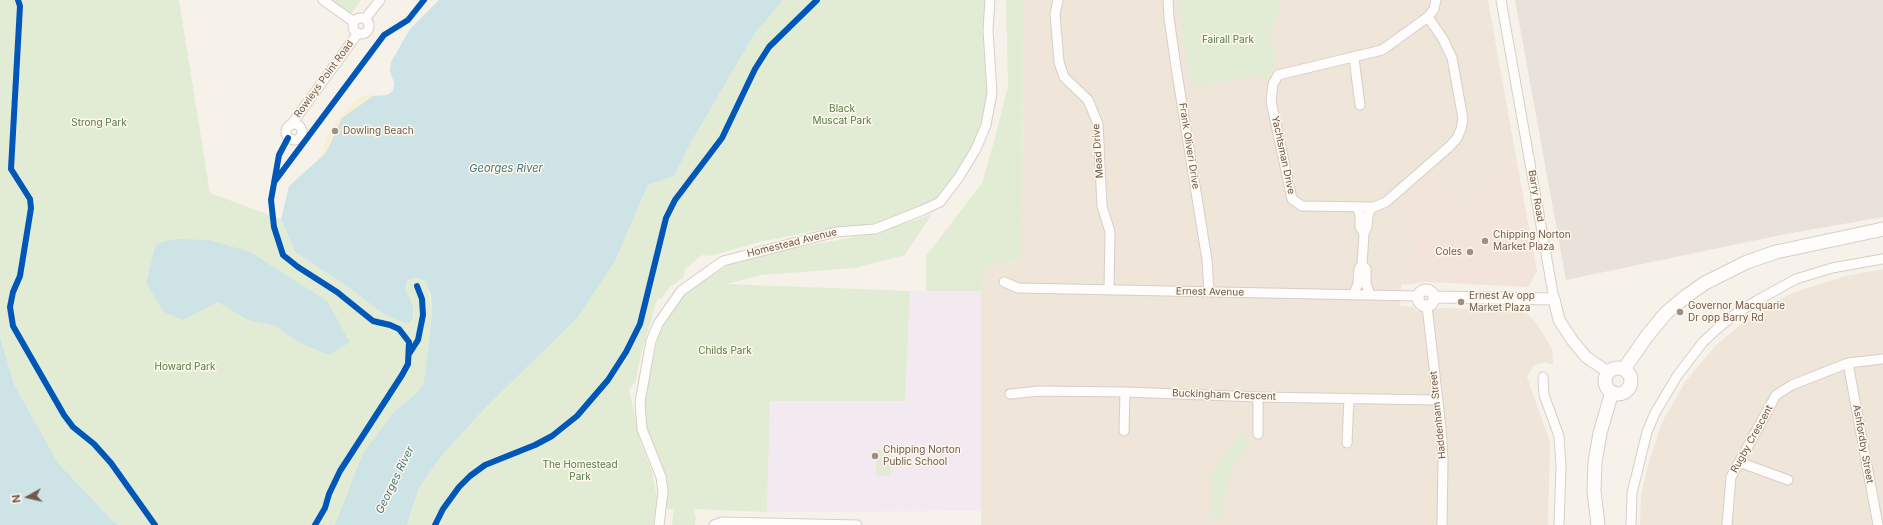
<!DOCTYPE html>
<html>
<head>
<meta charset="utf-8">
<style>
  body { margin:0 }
  #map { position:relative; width:1883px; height:525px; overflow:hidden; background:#f6f2ea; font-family:Inter,sans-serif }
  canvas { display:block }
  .north { position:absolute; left:8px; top:477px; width:40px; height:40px; -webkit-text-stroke:3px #fef7eb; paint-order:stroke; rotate:262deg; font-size:11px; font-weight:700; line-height:16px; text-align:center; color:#715a4c }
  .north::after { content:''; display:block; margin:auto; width:14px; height:18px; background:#715a4c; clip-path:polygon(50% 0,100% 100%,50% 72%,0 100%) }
</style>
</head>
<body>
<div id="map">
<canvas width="1883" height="525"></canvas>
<div class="north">N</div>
</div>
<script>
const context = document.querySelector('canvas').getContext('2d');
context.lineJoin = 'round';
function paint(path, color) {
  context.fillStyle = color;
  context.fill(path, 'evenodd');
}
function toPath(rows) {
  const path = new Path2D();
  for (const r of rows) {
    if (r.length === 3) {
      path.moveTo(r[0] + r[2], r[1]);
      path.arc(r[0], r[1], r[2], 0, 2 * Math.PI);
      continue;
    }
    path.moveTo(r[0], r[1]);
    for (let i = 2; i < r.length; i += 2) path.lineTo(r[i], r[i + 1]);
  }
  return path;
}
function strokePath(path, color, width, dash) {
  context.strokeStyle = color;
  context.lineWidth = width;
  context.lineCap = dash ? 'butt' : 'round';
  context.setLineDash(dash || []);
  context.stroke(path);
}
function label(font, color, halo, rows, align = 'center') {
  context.font = font + ' Inter,sans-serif';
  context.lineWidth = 3;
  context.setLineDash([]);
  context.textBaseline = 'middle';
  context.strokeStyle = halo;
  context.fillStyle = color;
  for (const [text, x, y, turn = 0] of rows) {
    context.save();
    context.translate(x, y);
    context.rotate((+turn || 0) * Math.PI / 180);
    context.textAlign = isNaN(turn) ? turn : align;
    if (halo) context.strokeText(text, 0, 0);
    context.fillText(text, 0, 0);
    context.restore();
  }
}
const residential = toPath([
  [1023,0,1488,0,1516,157,1465,207,1405,217,1415,254,1401,285,1400,306,1412,307,1417,311,1443,308,1522,311,1530,316,1538,326,1552,349,1553,365,1544,362,1533,366,1527,377,1550,442,1548,525,981,525,981,291,987,268,1022,258],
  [1883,269,1883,525,1640,525,1641,497,1647,468,1662,422,1685,382,1715,346,1751,316,1771,304,1795,292,1846,276]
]);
const commercial = toPath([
  [1516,157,1537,271,1528,287,1427,282,1401,285,1415,254,1405,217,1397,205,1431,174,1465,206]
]);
const industrial = toPath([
  [1515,0,1883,0,1883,217,1781,235,1566,280]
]);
const education = toPath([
  [910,291,981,291,981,511,767,512,770,401,905,401]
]);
const green = toPath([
  [0,0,179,0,210,193,281,219,295,252,351,289,382,312,413,318,414,312,405,288,405,284,410,279,413,278,425,281,428,287,432,310,428,351,423,385,416,393,405,402,334,525,119,525,114,522,58,463,14,384,0,337],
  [326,0,361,0,349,17],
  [783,0,990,0,990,62,986,125,940,202,875,229,824,229,759,242,710,256,702,255,685,269,683,278,670,287,661,299,657,300,641,354,636,380,629,390,641,443,652,471,657,499,653,525,407,525,419,488,443,454,616,259,648,185,674,176,690,144,755,33],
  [1006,0,1023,0,1022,258,987,268,981,291,926,291,926,256,982,183,994,141,1008,87],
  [1180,0,1282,0,1270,33,1276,64,1266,79,1257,75,1192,87,1180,17],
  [932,214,905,255,855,268,762,275,725,284,910,291,905,401,770,401,767,512,694,509,696,519,695,525,672,525,674,509,666,509,665,480,647,431,644,416,645,392,661,325,681,296,731,263,770,252,877,233],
  [1242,432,1250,443,1230,472,1222,520,1211,517,1212,471],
  [876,450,891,450,891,476,876,476]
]);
const sand = toPath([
  [372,94,373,96,352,117,328,160,315,163,321,155,329,132,338,118,358,98]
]);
const water = toPath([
  [439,0,783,0,755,33,690,144,674,176,648,185,616,259,577,318,485,408,443,454,419,488,407,525,334,525,338,518,362,455,394,412,416,393,423,385,428,351,432,310,431,295,425,281,416,278,410,279,407,281,405,288,413,307,413,318,409,323,397,320,381,312,351,289,295,252,281,219,289,186,326,153,342,118,373,96,387,95,393,91,394,83,390,71,391,62,410,29],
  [176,239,209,240,250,252,327,301,350,342,329,355,300,343,276,326,248,320,218,302,183,320,164,312,146,283,156,244],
  [0,337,14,384,58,463,114,522,119,525,0,525]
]);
const minor = toPath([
  [323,0,354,22],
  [1058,0,1055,14,1059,62,1064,77,1088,100,1098,124,1102,206,1110,232,1109,290],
  [1168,0,1169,18,1176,67,1207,260,1209,292],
  [1501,0,1554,299],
  [1428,17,1443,39,1452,58,1463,119,1461,129,1457,138,1450,146,1386,202,1374,207,1302,206,1292,199,1271,101,1273,84,1278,75,1382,50,1428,17,1434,9,1436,0],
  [361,26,8],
  [365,19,380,0],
  [1354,58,1360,105],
  [294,132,8],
  [291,125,358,33],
  [1357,207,1360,215,1360,227,1364,233],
  [1004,282,1018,288,1418,296],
  [1353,295,1358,284,1359,269,1362,265],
  [1370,295,1366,284,1366,269,1362,265,1364,233,1367,227,1368,216,1371,207],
  [1427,306,1441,428,1443,459,1442,525],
  [1848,363,1878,525],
  [1543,377,1544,395,1559,436,1561,467,1559,525],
  [1010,394,1039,391,1125,392,1258,397,1438,400],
  [1124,431,1125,392],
  [1258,434,1258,397],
  [1347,443,1349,398],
  [1739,462,1788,480],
  [659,525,663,491,661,477,642,429,640,402,651,341,658,324,681,291,723,261,836,232,875,229,923,210,940,202,959,177,976,149,986,125,992,93,988,30,990,0],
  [714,525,722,522,857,525],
  [1631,525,1632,493,1647,432,1655,413,1677,376,1703,342,1717,329,1734,315,1756,301,1796,279,1832,268,1883,259],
  [1727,525,1731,477,1776,395,1792,385,1848,363,1883,359]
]);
const tertiary = toPath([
  [1426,298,8],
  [1434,297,1554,299,1559,320,1572,340,1586,357,1608,372]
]);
const secondary = toPath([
  [1618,381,13],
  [1624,369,1647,336,1666,313,1685,297,1705,283,1747,262,1776,252,1883,229],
  [1598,525,1594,491,1595,462,1600,433,1612,392]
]);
const cycleway = toPath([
  [18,0,20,6,11,169,30,199,31,208,20,276,13,292,10,307,13,326,64,415,73,427,94,444,111,463,155,525],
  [288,138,279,155,271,200,274,227,283,255,298,267,337,292,373,321,390,325,399,329,409,342,408,364,402,375,340,471,329,494,325,508,315,525],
  [275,181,384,35,408,20,424,0],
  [409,354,418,340,423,315,422,299,417,286],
  [435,525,443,509,459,487,470,476,485,465,535,445,552,436,577,416,608,380,626,352,640,324,666,218,675,200,722,138,755,69,769,47,817,0]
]);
const markers = [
  [335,131,4,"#a08f83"],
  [1485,241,4,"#a08f83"],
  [1470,252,4,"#a08f83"],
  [1461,302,4,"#a08f83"],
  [1680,312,4,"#a08f83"],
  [875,456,4,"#a08f83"]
];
const parkNames = [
  ["Fairall Park",1228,40],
  ["Black",842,109],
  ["Muscat Park",842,121],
  ["Strong Park",99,123],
  ["Childs Park",725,351],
  ["Howard Park",185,367],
  ["The Homestead",580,465],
  ["Park",580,477]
];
const streetNames = [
  ["Rowleys Point Road",324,79,-54],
  ["Frank Oliveri Drive",1189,146,81],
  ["Mead Drive",1098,151,-94],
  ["Yachtsman Drive",1283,155,78],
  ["Barry Road",1536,196,80],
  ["Homestead Avenue",792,243,-14],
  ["Ernest Avenue",1210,292,1],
  ["Buckingham Crescent",1224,395,2],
  ["Haddenham Street",1438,415,-96],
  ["Rugby Crescent",1752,439,-61],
  ["Ashfordby Street",1863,444,80]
];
const poiNames = [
  ["Dowling Beach",343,131],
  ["Chipping Norton",1493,235],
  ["Market Plaza",1493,247],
  ["Coles",1462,252,"right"],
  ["Ernest Av opp",1469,296],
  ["Market Plaza",1469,308],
  ["Governor Macquarie",1688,306],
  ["Dr opp Barry Rd",1688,318],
  ["Chipping Norton",883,450],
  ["Public School",883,462]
];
const waterNames = [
  ["Georges River",506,169],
  ["Georges River",395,480,-64]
];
paint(residential, '#efe5d8');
paint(commercial, '#f3e4db');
paint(industrial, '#e8e2db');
paint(education, '#f3e9f1');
paint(green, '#e2ecd5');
paint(sand, '#f7efd4');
paint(water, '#cde3e5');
strokePath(minor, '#d5cfc8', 11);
strokePath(tertiary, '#d5cfc8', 13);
strokePath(secondary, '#d4cec6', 15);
strokePath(minor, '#fefdfc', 9);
strokePath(tertiary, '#fefdfc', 11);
strokePath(secondary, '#fefdfc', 13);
strokePath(cycleway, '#0057b8', 6);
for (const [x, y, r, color] of markers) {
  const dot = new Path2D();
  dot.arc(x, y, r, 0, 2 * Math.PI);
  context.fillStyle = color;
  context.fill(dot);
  strokePath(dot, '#fef7eb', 1.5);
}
label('10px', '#557c48', '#fef7eb', parkNames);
label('10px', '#715a4c', '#fef7eb', streetNames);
label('10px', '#715a4c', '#fef7eb', poiNames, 'left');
label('italic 11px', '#477883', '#fef7eb', waterNames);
</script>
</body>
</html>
